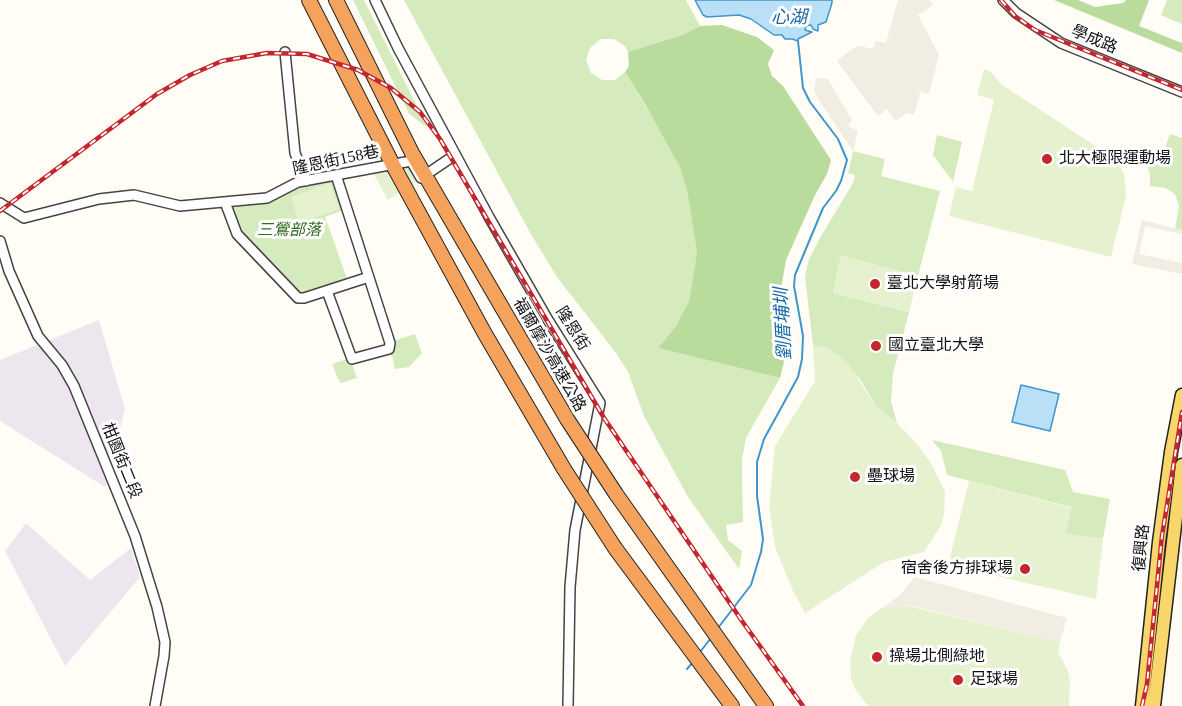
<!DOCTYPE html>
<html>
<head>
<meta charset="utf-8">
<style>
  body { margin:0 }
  canvas { display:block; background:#fffdf5 }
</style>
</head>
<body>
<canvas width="1182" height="706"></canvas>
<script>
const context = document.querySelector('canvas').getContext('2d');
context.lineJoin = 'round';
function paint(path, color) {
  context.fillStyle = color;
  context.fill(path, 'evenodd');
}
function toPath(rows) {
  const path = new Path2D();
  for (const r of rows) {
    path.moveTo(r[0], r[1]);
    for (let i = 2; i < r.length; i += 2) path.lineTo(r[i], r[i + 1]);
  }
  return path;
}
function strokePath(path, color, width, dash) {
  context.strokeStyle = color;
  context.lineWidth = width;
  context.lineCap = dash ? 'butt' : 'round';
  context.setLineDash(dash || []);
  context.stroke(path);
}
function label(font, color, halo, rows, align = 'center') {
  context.font = font + ' "Times New Roman","Noto Sans TC",serif';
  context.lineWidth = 6;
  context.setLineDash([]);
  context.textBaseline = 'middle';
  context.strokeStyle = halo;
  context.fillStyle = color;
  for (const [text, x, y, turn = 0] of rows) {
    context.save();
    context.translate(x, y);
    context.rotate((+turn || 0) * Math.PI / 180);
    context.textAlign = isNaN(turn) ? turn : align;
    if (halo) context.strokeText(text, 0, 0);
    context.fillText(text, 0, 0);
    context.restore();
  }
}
const industrial = toPath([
  [99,320,125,409,105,487,0,421,0,360],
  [26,523,90,580,131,548,140,577,65,666,5,551]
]);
const green = toPath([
  [353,0,364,0,428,128,409,114],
  [404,0,686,0,700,26,682,35,628,52,625,46,614,39,601,39,590,48,586,60,591,73,602,80,615,80,625,72,668,143,680,167,687,190,697,253,689,301,676,326,658,348,780,378,746,438,742,459,742,481,743,522,726,525,728,540,742,551,739,569,688,497,644,416,628,372,616,353,557,277,532,236],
  [1167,0,1182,0,1182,24,1161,15],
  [1170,134,1182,138,1182,230,1175,229,1179,206,1175,194,1165,188,1150,186,1150,175,1148,168,1158,156,1162,157],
  [937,135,962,142,953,182,933,155],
  [853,151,885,159,881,176,940,191,918,276,841,256,833,293,909,312,893,374,891,401,897,423,877,408,860,379,838,355,826,348,813,345,805,277,809,259,820,238,853,183,855,175,848,173],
  [336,175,347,209,325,217,349,284,304,298,237,234,225,202,267,198,298,182],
  [415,334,422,353,409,367,395,369,391,351,393,341],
  [350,358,357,378,341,383,338,379,332,364],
  [932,440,1065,470,1073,492,1110,499,1103,539,1065,534,1071,507,947,475,941,451]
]);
const forest = toPath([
  [1054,0,1078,0,1095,7,1123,3,1126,0,1149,0,1139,26,1182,43,1182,53],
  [722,25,757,37,774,50,768,64,772,76,783,86,831,160,827,174,815,195,786,260,781,289,785,330,785,358,780,378,658,348,676,326,689,301,697,253,687,190,680,167,645,104,625,72,629,66,628,52,682,35,700,26]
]);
const pitch = toPath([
  [984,69,991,72,1001,84,1109,155,1118,163,1124,173,1126,196,1111,257,949,216,956,187,972,191,994,100,977,95],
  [411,161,421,178,388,200,371,169],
  [330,183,339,209,299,223,291,197],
  [841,256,918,276,909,312,833,293],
  [813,345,826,348,838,355,850,366,877,408,897,423,918,445,931,463,945,492,944,514,941,525,924,552,884,562,805,613,792,589,775,547,769,506,775,446,815,381],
  [969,481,1072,508,1065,534,1103,539,1096,599,948,565],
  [903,605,1060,642,1058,652,1068,671,1070,681,1069,706,868,706,855,689,851,678,850,660,856,635,869,617,882,608]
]);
const plaza = toPath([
  [898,0,929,0,932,2,933,5,918,15,939,55,929,94,920,92,914,115,907,113,895,121,887,109,878,116,837,61,852,49,860,46,873,49,876,41,886,43],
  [816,78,828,79,852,120,848,126,858,131,853,151,817,97,814,90],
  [1142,220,1182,230,1182,234,1145,226,1139,254,1182,263,1182,274,1132,264],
  [915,577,1067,618,1060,642,911,606,903,605,882,608,901,594]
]);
const water = toPath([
  [695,0,832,0,832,3,826,22,818,25,818,31,813,29,811,25,806,26,805,30,812,32,798,39,798,41,792,39,785,39,782,35,774,35,751,19,739,15,707,17,703,15,695,0],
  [1021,385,1059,394,1050,431,1012,422,1021,385]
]);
const stream = toPath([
  [718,628,751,585,761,552,763,539,757,496,757,462,764,439,798,377,802,359,803,336,794,286,795,275,823,208,836,191,841,181,847,160,838,139,810,102,803,88,798,41],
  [700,652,711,638],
  [687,669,693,662]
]);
const minor = toPath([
  [375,0,398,48,489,217,548,320,600,403,575,530,570,587,568,706],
  [1003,0,1016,13,1061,43,1182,92],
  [285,52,295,153,306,181],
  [225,202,237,234,298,298,304,298,369,277],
  [0,203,24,218,99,199,134,195,180,206,267,198,298,182,411,161,421,178,455,155],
  [0,241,9,271,38,336,62,365,74,386,135,536,157,607,165,642,164,656,155,706],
  [327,291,352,359,389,349,390,343,336,175]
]);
const major = toPath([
  [1142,706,1159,542,1171,452,1182,395],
  [1154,706,1182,465]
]);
const highway = toPath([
  [309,0,395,169,485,334,564,469],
  [336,0,412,153,567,419],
  [616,494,766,706],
  [615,548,732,706]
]);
const rail = toPath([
  [1001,0,1015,16,1035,30,1182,90],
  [0,211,157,94,190,75,222,61,267,53,307,54,358,70,391,88,420,112,440,139,604,418,742,621,803,706],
  [1142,706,1147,684,1162,536,1182,412]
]);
const highwayBridge = toPath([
  [567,419,616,494],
  [564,469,615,548]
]);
const markers = [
  [1047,159,6,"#c4262e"],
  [875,284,6,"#c4262e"],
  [876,346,6,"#c4262e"],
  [855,477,6,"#c4262e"],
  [1025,569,6,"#c4262e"],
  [877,657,6,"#c4262e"],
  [958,680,6,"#c4262e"]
];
const streetNames = [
  ["學成路",1094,40,23],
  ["隆恩街158巷",336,161,-12],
  ["隆恩街",572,329,58],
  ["福爾摩沙高速公路",549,355,60],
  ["柑園街二段",121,461,68],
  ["復興路",1142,548,-84]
];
const poiNames = [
  ["北大極限運動場",1059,159],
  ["臺北大學射箭場",887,284],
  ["國立臺北大學",888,346],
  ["壘球場",867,477],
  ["宿舍後方排球場",1013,569,"right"],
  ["操場北側綠地",889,657],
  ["足球場",970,680]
];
const parkNames = [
  ["三鶯部落",289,231]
];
const waterNames = [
  ["心湖",789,18],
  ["劉厝埔圳",784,324,-93]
];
paint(industrial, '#eee6ef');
paint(green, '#d5ebbd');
paint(forest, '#b9dc9c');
paint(pitch, '#e6f2cf');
paint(plaza, '#f1ede2');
paint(water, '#b9e0f7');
strokePath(water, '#3f96cf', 1.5);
strokePath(stream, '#3f96cf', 2);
strokePath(minor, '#444', 12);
strokePath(major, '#222', 15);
strokePath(highway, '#222', 16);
strokePath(minor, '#fff', 9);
strokePath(major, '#f9d66b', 12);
strokePath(highway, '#f5a25d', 14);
strokePath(rail, '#c4262e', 4.5);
strokePath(rail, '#fff', 2, [7]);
strokePath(highwayBridge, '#222', 16, []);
strokePath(highwayBridge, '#f5a25d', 14);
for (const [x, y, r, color] of markers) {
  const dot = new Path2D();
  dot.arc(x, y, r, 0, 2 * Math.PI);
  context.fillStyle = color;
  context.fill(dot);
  strokePath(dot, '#fff', 2);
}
label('16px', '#111', '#fff', streetNames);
label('16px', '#111', '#fff', poiNames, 'left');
label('italic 16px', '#2f6b1f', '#fff', parkNames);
label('italic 18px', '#1768a6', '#fff', waterNames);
</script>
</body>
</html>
